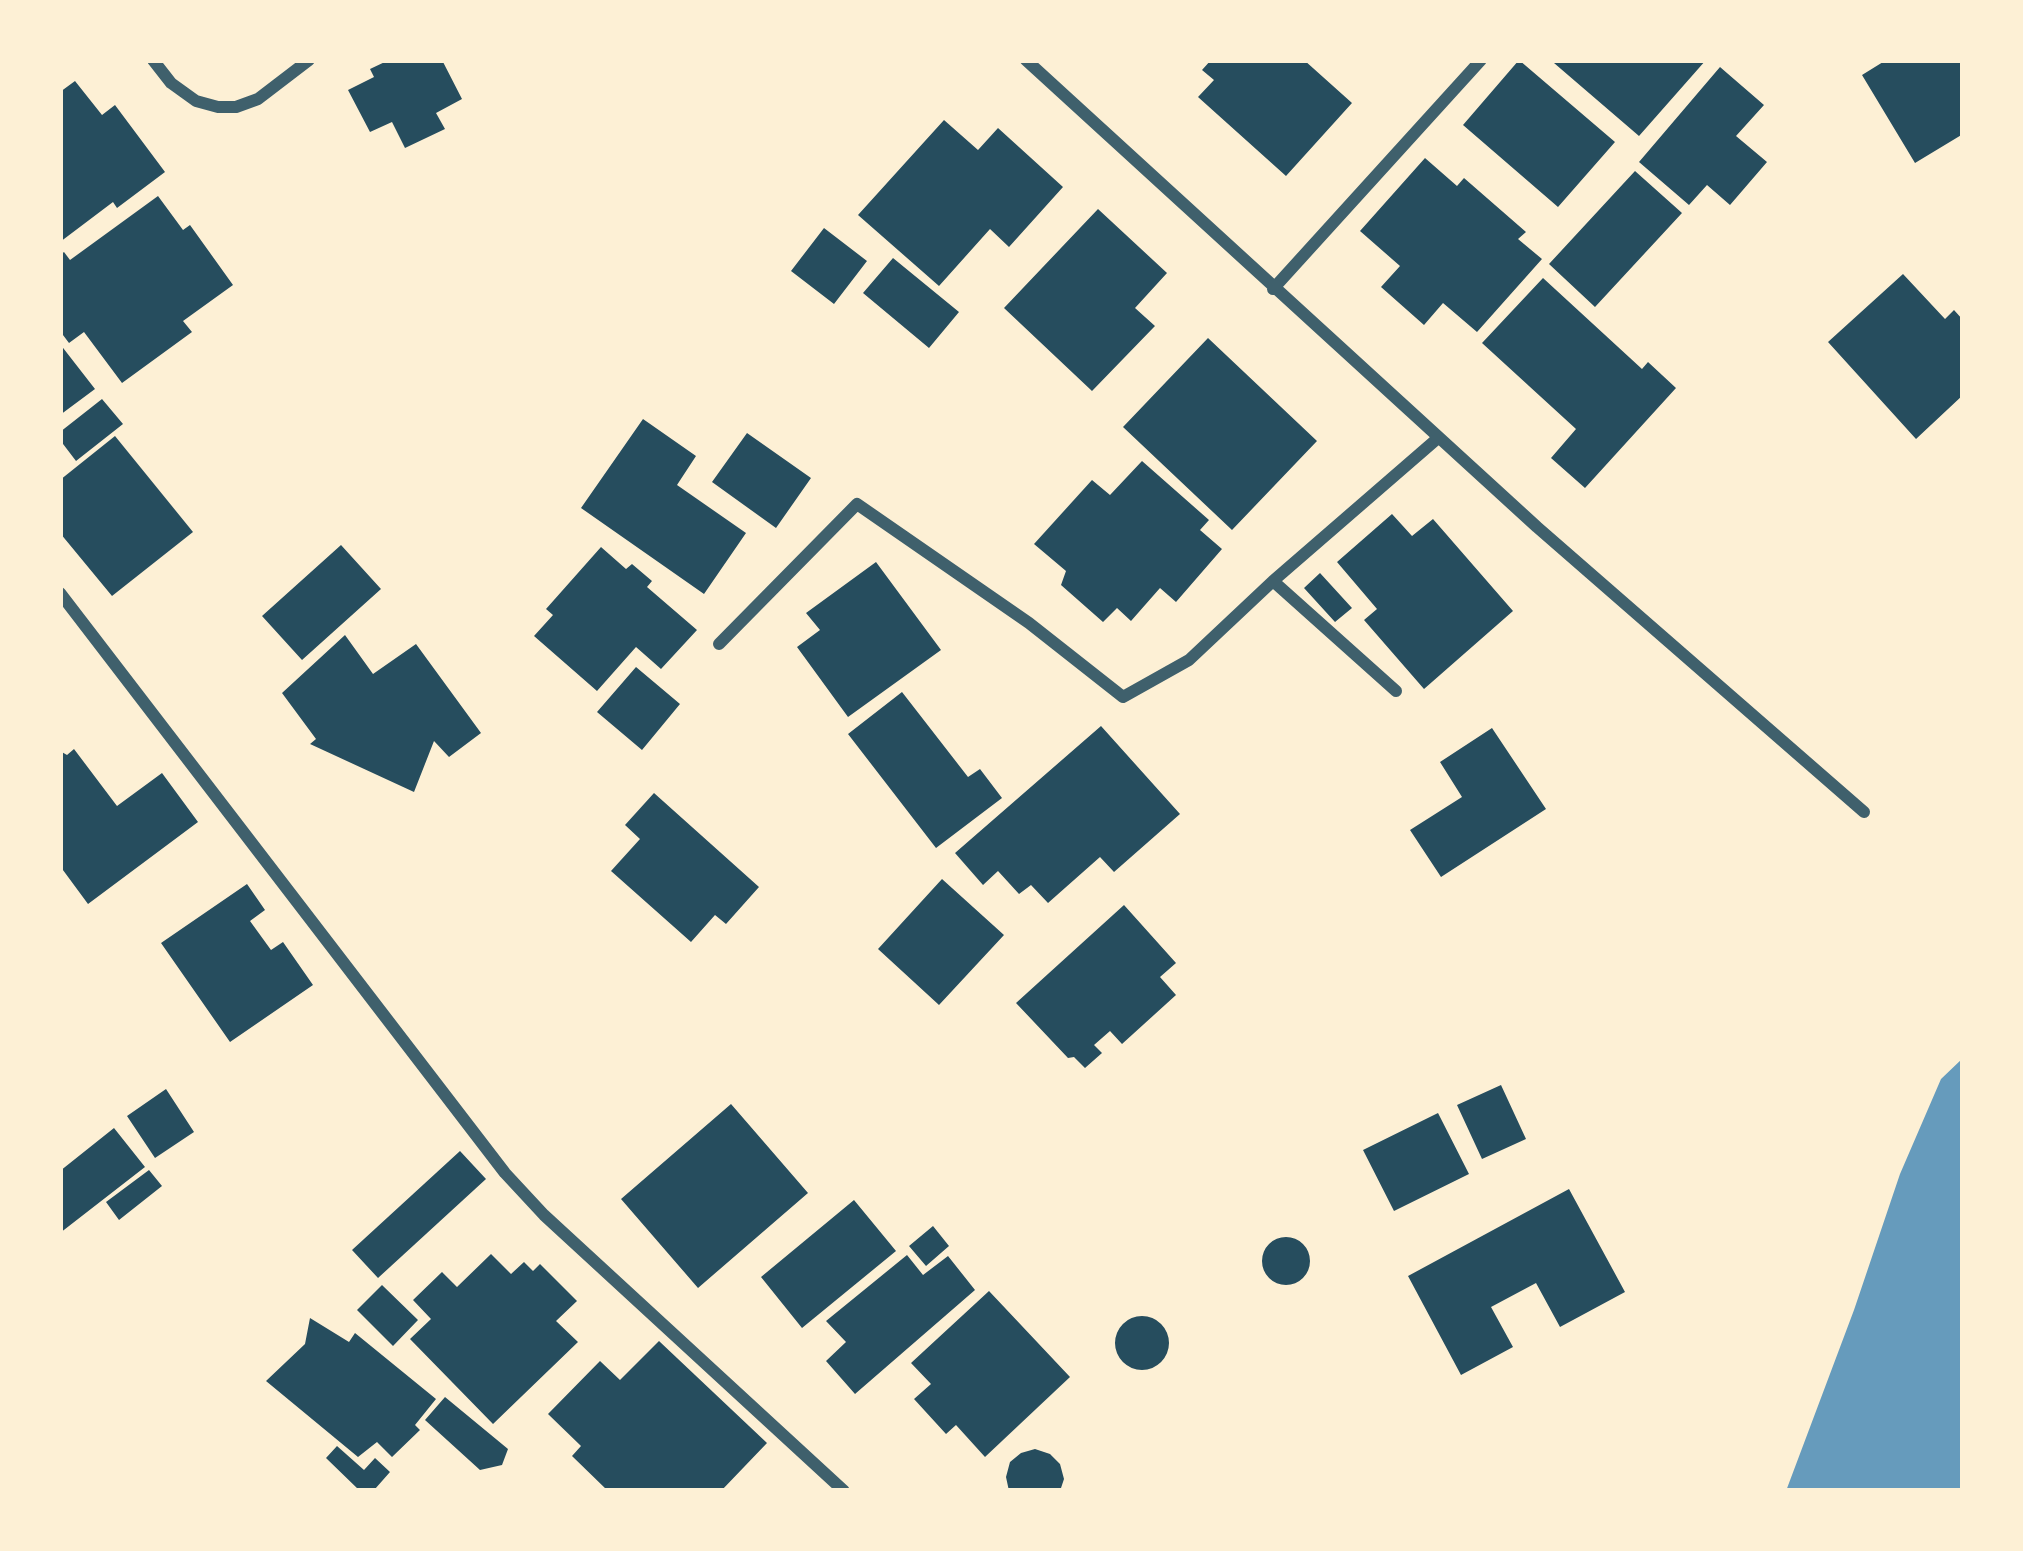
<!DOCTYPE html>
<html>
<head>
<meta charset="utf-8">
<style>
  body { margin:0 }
  #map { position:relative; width:2023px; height:1551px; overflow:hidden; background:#fdf0d5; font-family:Arial,sans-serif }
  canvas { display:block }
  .frame { position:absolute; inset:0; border:63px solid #fdf0d5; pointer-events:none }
</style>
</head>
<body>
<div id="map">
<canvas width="2023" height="1551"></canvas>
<div class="frame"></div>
</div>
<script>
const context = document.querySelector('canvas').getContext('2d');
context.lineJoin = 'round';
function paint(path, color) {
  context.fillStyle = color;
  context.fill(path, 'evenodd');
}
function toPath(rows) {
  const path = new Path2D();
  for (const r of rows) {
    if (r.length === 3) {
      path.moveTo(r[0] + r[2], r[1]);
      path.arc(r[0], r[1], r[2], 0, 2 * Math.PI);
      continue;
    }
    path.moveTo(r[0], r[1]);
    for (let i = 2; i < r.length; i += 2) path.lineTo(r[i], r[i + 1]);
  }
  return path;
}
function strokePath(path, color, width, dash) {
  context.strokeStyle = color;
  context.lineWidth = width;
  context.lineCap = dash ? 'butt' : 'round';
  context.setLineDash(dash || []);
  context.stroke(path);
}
const water = toPath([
  [1963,1058,1963,1491,1786,1491,1854,1310,1900,1174,1941,1079]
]);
const building = toPath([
  [389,60,442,60,462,99,436,113,445,129,405,148,392,122,370,132,348,90,374,77,370,69],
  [1211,60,1304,60,1352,103,1286,176,1198,97,1214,80,1202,70],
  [1519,60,1615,142,1558,207,1463,125],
  [1557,60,1706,60,1639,136,1554,63],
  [1882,60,1963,60,1963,134,1915,163,1862,75,1883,62],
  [1720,67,1764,105,1736,136,1767,162,1730,205,1707,185,1689,205,1639,162],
  [75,81,102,115,115,105,165,172,117,208,113,202,60,242,60,92],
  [944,120,978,150,998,128,1063,187,1009,247,990,229,939,286,858,215],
  [1425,158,1457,186,1464,178,1526,232,1518,239,1542,259,1477,332,1443,303,1424,325,1381,287,1400,266,1360,231],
  [1635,171,1682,213,1595,307,1549,264],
  [158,196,183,230,190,225,233,285,183,321,192,332,122,383,84,332,69,343,60,331,60,255,64,252,70,260],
  [1098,209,1167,273,1135,308,1155,326,1092,391,1004,308],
  [824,228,867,261,834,304,791,271],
  [893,258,959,312,929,348,863,293],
  [1903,274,1945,319,1954,310,1963,320,1963,395,1916,439,1828,342],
  [1543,278,1642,369,1648,362,1676,388,1585,488,1551,458,1576,429,1482,343],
  [1208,338,1317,441,1232,530,1123,427],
  [60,344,95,389,60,415],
  [102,399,123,424,76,461,60,440,60,432],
  [643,419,696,456,677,485,746,533,704,594,581,508],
  [747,433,811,478,776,528,712,482],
  [115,436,193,532,112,596,60,533,60,480],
  [1142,461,1209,520,1200,530,1222,549,1176,602,1160,588,1131,621,1117,608,1103,622,1061,585,1066,571,1034,544,1092,480,1110,495],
  [1392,514,1412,536,1433,519,1513,611,1424,689,1364,620,1377,609,1337,562],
  [341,545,381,589,302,660,262,616],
  [601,547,626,569,632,564,652,581,647,587,697,630,661,669,636,647,597,691,534,636,553,615,546,609],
  [876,562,941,650,848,717,797,647,820,630,806,613],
  [1320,573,1352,608,1335,622,1304,588],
  [345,635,373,674,416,644,481,733,449,757,434,741,414,792,310,744,316,739,282,693],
  [636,667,680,704,642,750,597,712],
  [902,692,968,777,980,769,1002,798,936,848,848,734],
  [1101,726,1180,814,1114,872,1100,857,1048,903,1031,885,1019,894,998,871,983,885,955,853],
  [1492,728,1546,809,1441,877,1410,830,1462,797,1440,762],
  [74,749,117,806,162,773,198,822,88,904,60,866,60,751,67,755],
  [654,793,759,887,726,924,715,915,691,942,611,871,640,839,625,825],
  [942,879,1004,935,939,1005,878,949],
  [247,884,265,910,250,921,271,950,283,942,313,985,230,1042,161,943],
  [1124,905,1176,963,1160,977,1176,995,1122,1044,1110,1031,1094,1045,1102,1053,1085,1068,1074,1057,1068,1058,1016,1003],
  [1501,1085,1526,1139,1482,1159,1457,1105],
  [166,1089,194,1132,155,1158,127,1116],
  [731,1104,808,1193,698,1288,621,1199],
  [1438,1113,1469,1174,1394,1211,1363,1150],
  [114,1128,145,1167,60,1233,60,1171],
  [460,1151,486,1179,378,1278,352,1250],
  [149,1170,162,1186,119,1220,106,1202],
  [1569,1189,1625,1292,1560,1327,1536,1283,1491,1307,1513,1347,1461,1375,1408,1276],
  [854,1200,896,1251,802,1328,761,1277],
  [933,1226,949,1246,926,1266,909,1246],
  [1286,1261,24],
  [491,1254,511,1274,524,1262,533,1271,540,1264,577,1301,556,1321,578,1342,493,1424,410,1339,431,1319,413,1300,442,1272,457,1287],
  [907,1255,923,1275,948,1256,975,1290,855,1394,826,1361,846,1342,826,1321],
  [382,1285,418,1320,393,1346,357,1310],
  [989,1291,1070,1377,985,1457,956,1425,946,1434,914,1399,931,1384,911,1363],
  [1142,1343,27],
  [310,1318,349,1342,355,1333,436,1399,415,1425,420,1430,392,1457,377,1442,358,1457,266,1381,305,1344],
  [659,1341,767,1443,721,1491,608,1491,572,1456,581,1446,548,1414,600,1361,620,1380],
  [445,1397,508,1449,502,1465,480,1470,425,1420],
  [337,1446,364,1470,375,1458,390,1472,375,1489,360,1491,326,1458],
  [1035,1449,1050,1454,1060,1464,1064,1479,1060,1491,1009,1491,1006,1477,1010,1462,1021,1453]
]);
const minor = toPath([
  [153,60,171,83,196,101,218,107,236,107,258,99,309,60],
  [1026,60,1537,527,1864,812],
  [1273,289,1481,60],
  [1273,581,1396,691],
  [60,593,505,1173,544,1215,844,1491],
  [719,644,857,504,1029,623,1123,697,1189,660,1273,581,1438,438]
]);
paint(water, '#669bbc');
paint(building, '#264d5e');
strokePath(minor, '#3f606c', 12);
</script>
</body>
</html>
